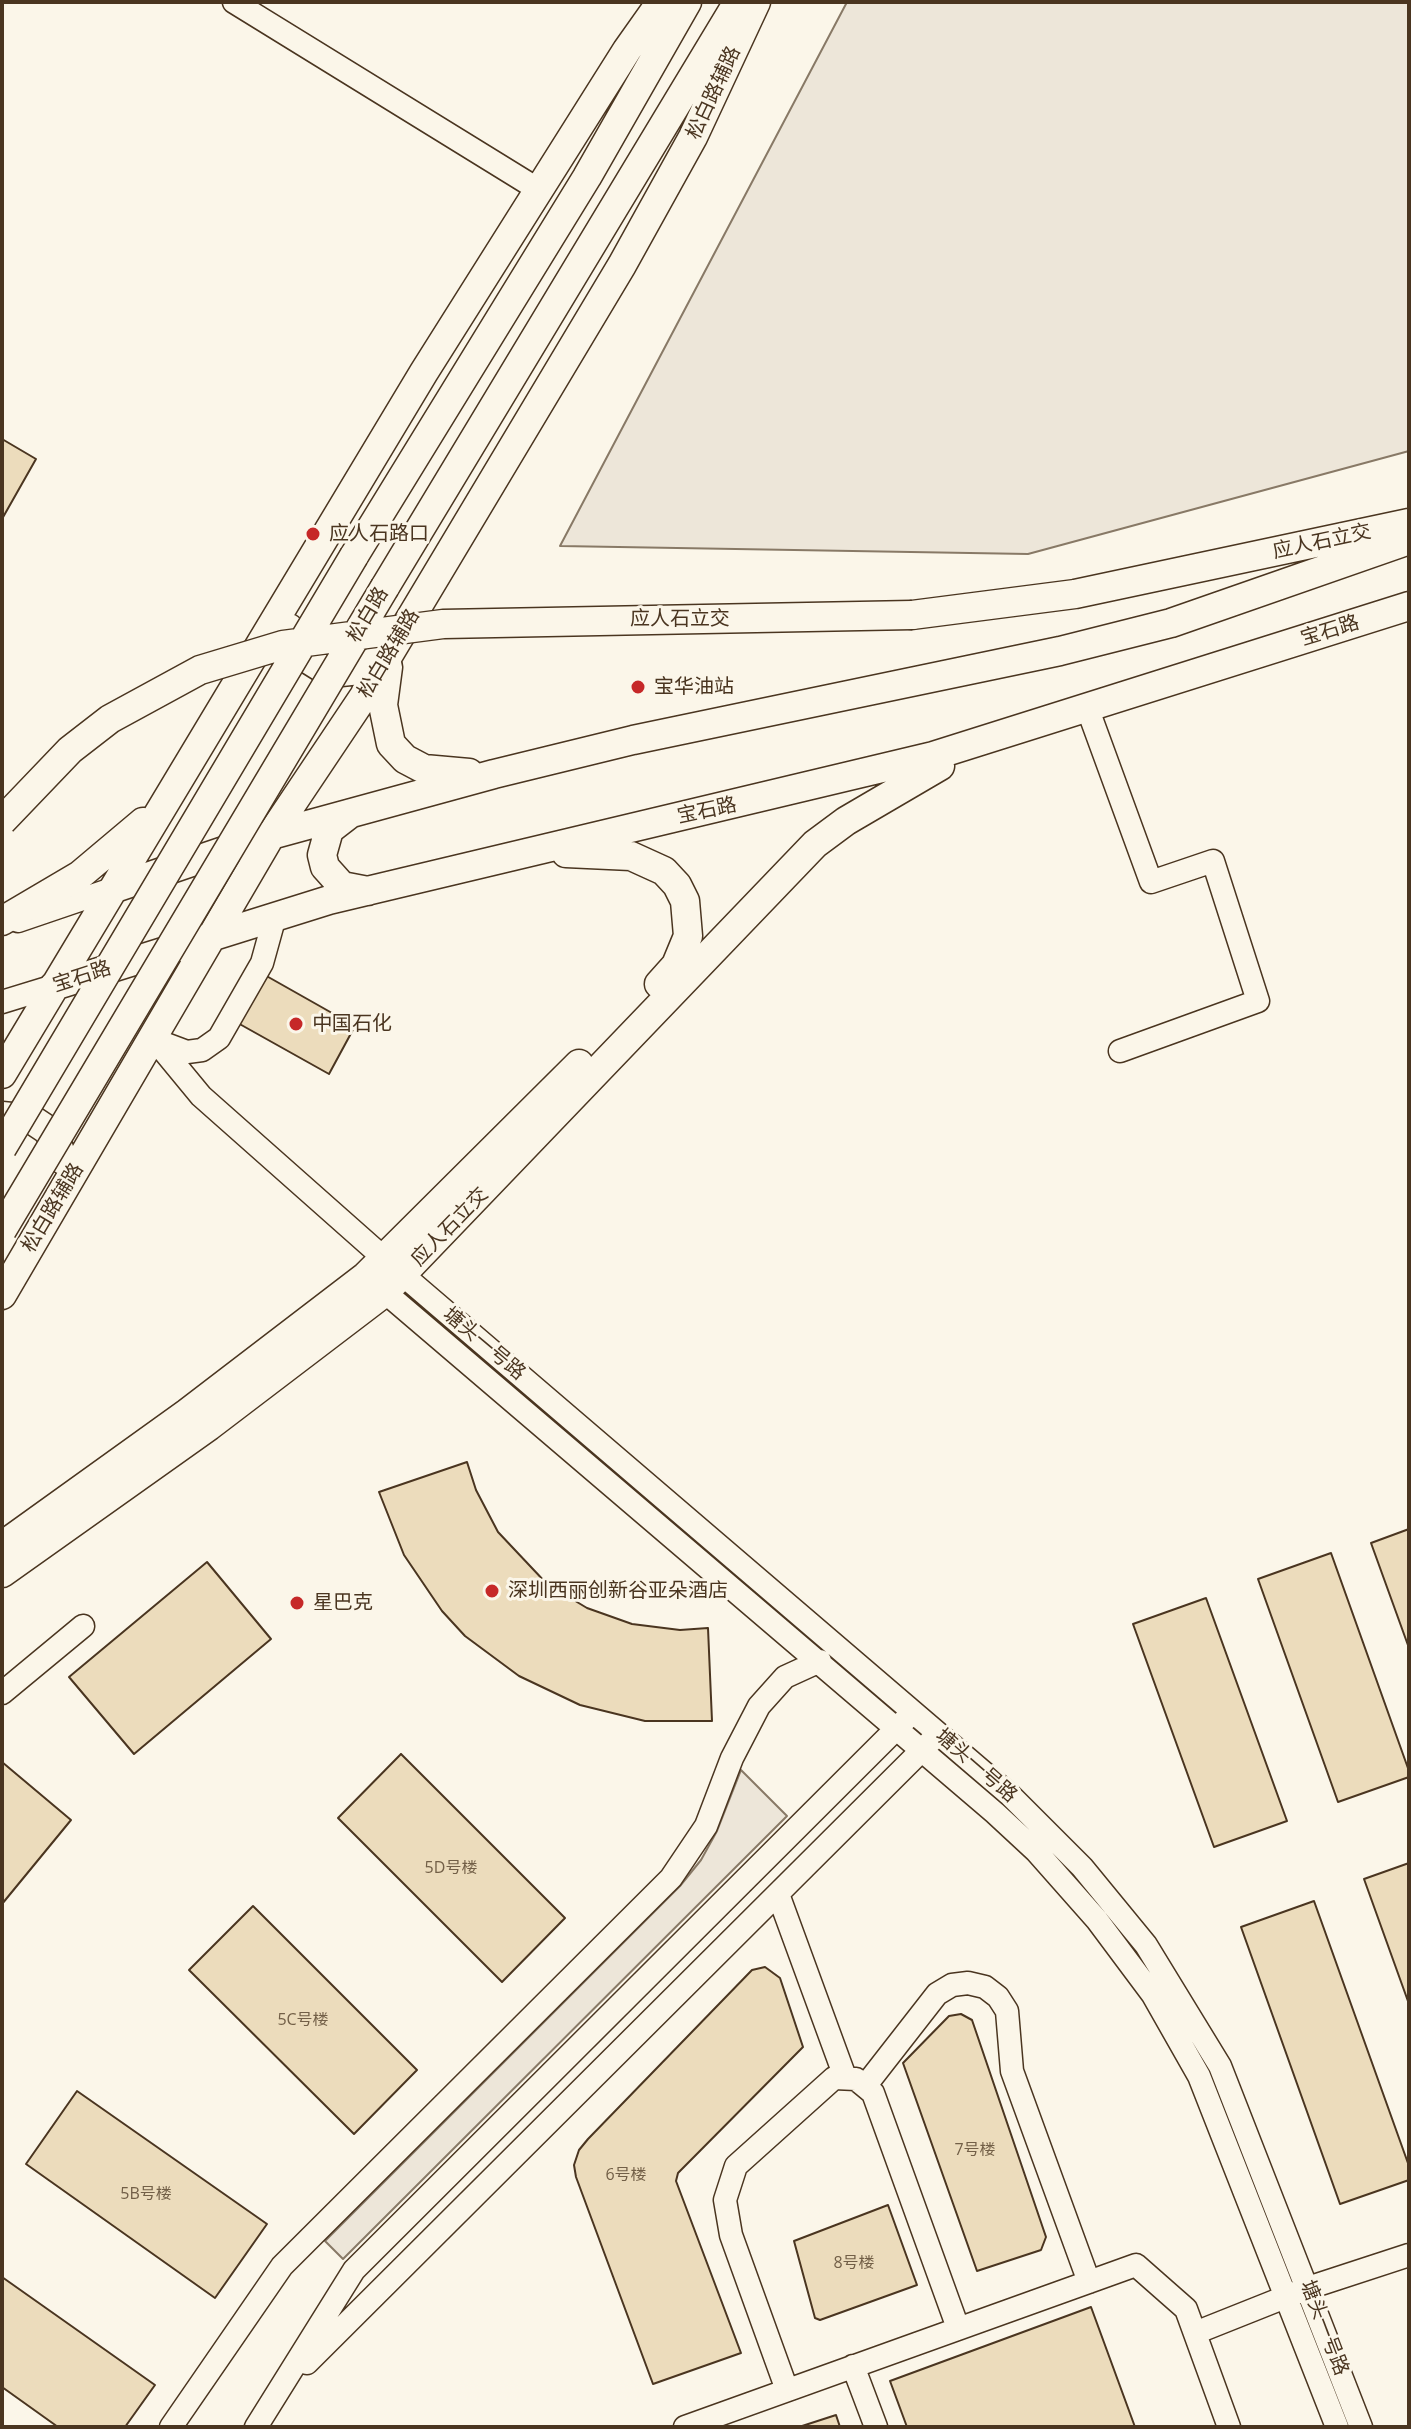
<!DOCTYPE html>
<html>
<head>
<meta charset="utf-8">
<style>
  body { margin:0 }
  #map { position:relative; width:1411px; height:2429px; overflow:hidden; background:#fbf6e9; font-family:"Open Sans",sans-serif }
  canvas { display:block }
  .frame { position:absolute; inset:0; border:4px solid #4a3520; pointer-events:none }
</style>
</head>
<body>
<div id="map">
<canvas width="1411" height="2429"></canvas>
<div class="frame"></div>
</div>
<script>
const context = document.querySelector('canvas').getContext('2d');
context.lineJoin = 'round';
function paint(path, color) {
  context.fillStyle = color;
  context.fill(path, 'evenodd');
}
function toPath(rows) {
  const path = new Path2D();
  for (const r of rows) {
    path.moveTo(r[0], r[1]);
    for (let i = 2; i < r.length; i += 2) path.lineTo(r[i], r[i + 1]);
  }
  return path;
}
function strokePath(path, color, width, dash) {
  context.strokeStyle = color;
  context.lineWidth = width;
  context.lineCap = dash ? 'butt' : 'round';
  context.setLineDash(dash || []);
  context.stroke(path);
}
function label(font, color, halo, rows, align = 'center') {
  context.font = font + ' "Open Sans","Noto Sans SC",sans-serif';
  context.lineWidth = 6;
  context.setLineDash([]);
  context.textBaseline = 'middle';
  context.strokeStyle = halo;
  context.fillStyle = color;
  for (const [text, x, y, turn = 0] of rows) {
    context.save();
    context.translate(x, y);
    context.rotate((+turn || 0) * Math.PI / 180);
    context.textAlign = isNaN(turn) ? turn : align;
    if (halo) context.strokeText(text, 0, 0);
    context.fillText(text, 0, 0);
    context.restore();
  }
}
const green = toPath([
  [847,2,1409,2,1409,451,1028,554,560,546,847,2],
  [741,1770,787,1816,343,2259,325,2241,680,1886,701,1860,717,1831,741,1770]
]);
const building = toPath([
  [2,439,36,459,2,519,2,439],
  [263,974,355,1026,329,1074,236,1022,263,974],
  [467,1462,476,1490,498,1532,547,1584,587,1608,632,1624,680,1630,708,1628,712,1721,645,1721,580,1705,519,1676,465,1636,442,1611,404,1555,379,1492,467,1462],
  [1409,1529,1409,1648,1371,1543,1409,1529],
  [1331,1553,1409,1771,1409,1777,1338,1802,1258,1579,1331,1553],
  [207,1562,271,1639,134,1754,69,1677,207,1562],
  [1206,1598,1287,1821,1214,1847,1133,1624,1206,1598],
  [401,1754,565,1918,502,1982,338,1818,401,1754],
  [2,1762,71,1820,2,1904,2,1762],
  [1409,1863,1409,2004,1364,1879,1409,1863],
  [1314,1901,1409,2166,1409,2180,1340,2204,1241,1927,1314,1901],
  [253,1906,417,2070,354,2134,189,1970,253,1906],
  [765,1967,780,1978,803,2047,678,2173,676,2181,741,2353,653,2384,576,2177,574,2165,579,2150,588,2139,752,1970,765,1967],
  [961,2014,972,2020,1046,2237,1041,2250,977,2271,903,2063,949,2016,961,2014],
  [77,2091,267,2224,215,2298,26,2164,77,2091],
  [888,2205,917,2285,820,2320,815,2318,794,2241,888,2205],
  [2,2277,155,2385,125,2427,58,2427,2,2387,2,2277],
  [1091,2307,1135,2427,907,2427,890,2381,1091,2307],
  [836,2415,840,2427,799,2427,836,2415]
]);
const minor = toPath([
  [234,2,539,190],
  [1087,707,1151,882,1213,861,1258,1001,1120,1051],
  [18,921,115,888],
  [2,1002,54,986],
  [154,1039,201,1096,403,1275,1010,1795,1082,1867,1146,1945,1220,2066,1361,2427],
  [155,1040,187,1052,202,1050,219,1038,262,963,275,916],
  [373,1282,995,1813,1036,1851,1097,1920,1153,1995,1199,2076,1337,2427],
  [2,1693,83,1626],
  [778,1894,845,2077],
  [866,2085,937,1994,952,1985,968,1983,985,1987,998,1997,1007,2011,1012,2071,1089,2282],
  [1195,2333,1308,2288,1409,2255],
  [307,2363,932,1740],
  [853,2366,876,2427],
  [787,2390,731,2235,725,2200,736,2166,834,2078,856,2079,873,2093,958,2328],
  [171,2427,282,2266,671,1878,706,1826,732,1758,759,1706,785,1677,820,1661],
  [256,2427,354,2270,907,1718],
  [685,2427,1136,2265,1186,2309,1229,2427]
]);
const major = toPath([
  [354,556,587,177,687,2],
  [385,587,738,2],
  [912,615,1075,594,1409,523],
  [289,628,294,643,306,658,322,668,341,672,360,670,389,652],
  [388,667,383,705,391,744,405,759,424,769,469,773],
  [351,813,329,830,322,855,325,867,342,886,368,891],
  [566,853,631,856,664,871,677,885,685,901,688,936,676,965,659,984],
  [115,888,271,835,494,774,633,740,1060,651,1171,623,1409,540],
  [2,921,80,875,143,822],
  [54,986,329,900,933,756,1409,606],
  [2,1074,424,372,627,50,661,2],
  [2,1116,31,1119,46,1129,57,1143,63,1160],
  [2,1295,271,835,364,696,622,265,693,137,756,2],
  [2,1546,187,1413,366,1276,579,1064],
  [2,1573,209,1426,385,1292,815,844,846,821,940,766]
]);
const majorBridge = toPath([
  [2,821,70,750,110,719,200,670,283,645,443,624,912,615],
  [2,1148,354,556],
  [2,1230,385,587]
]);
const markers = [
  [313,534,8,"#c62828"],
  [638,687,8,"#c62828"],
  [296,1024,8,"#c62828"],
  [492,1591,8,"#c62828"],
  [297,1603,8,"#c62828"]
];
const numberNames = [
  ["5D号楼",451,1868],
  ["5C号楼",303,2020],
  ["7号楼",975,2150],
  ["6号楼",626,2175],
  ["5B号楼",146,2194],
  ["8号楼",854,2263]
];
const streetNames = [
  ["松白路辅路",714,93,-65],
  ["应人石立交",1322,542,-12],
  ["松白路",368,615,-59],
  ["应人石立交",680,619],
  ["宝石路",1330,631,-17],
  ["松白路辅路",389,654,-59],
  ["宝石路",707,811,-12],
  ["宝石路",82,977,-18],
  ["松白路辅路",53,1208,-59],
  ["应人石立交",450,1227,-46],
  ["塘头一号路",484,1344,40],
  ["塘头一号路",976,1766,41],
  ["塘头一号路",1324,2328,69]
];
const poiNames = [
  ["应人石路口",329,534],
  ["宝华油站",654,687],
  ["中国石化",312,1024],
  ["深圳西丽创新谷亚朵酒店",508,1591],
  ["星巴克",313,1603]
];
paint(green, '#ede6d9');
strokePath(green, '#887966', 2);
paint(building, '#ecdcbc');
strokePath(building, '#4a3520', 2);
strokePath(minor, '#4a3520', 25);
strokePath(major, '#4a3520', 31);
strokePath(minor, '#fbf6e9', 22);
strokePath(major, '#fbf6e9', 28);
strokePath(majorBridge, '#4a3520', 31, []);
strokePath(majorBridge, '#fbf6e9', 28);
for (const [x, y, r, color] of markers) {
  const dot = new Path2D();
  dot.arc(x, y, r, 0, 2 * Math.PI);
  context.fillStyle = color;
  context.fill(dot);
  strokePath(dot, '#fbf6e9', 3);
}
label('16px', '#725f47', null, numberNames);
label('20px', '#4a3520', '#fbf6e9', streetNames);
label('20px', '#4a3520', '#fbf6e9', poiNames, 'left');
</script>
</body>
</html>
